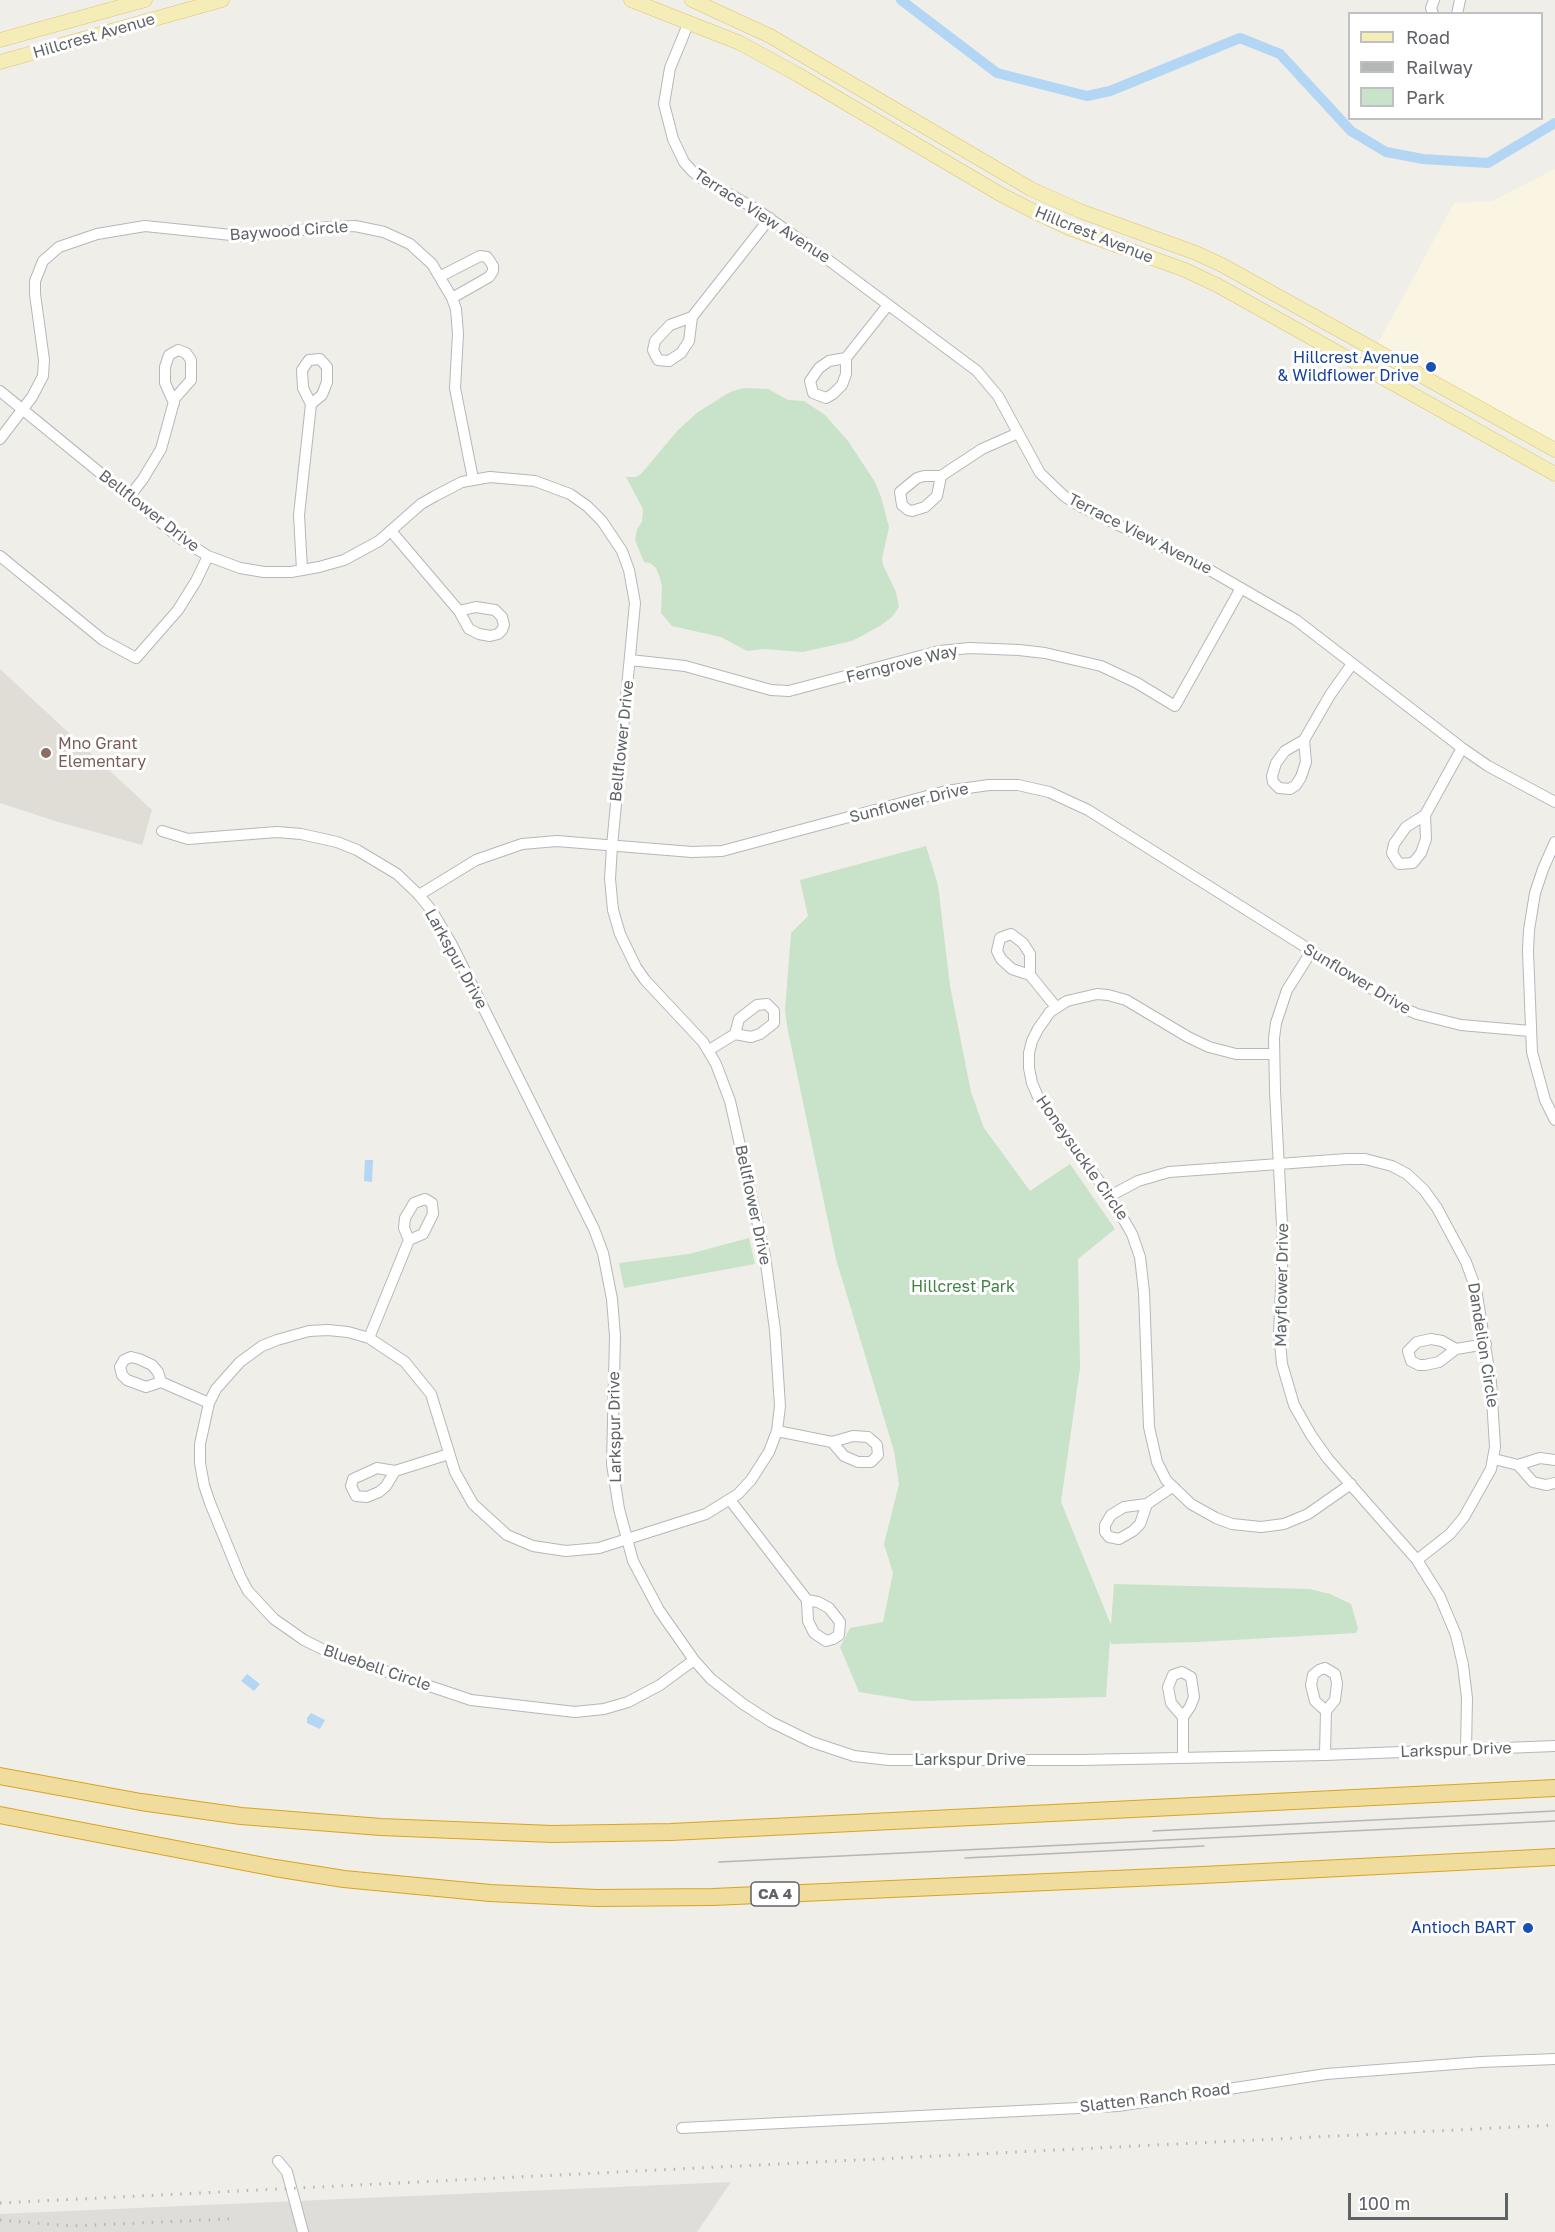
<!DOCTYPE html>
<html>
<head>
<meta charset="utf-8">
<style>
  body { margin:0 }
  #map { position:relative; width:1555px; height:2232px; overflow:hidden; background:#efeee8; font-family:"Golos Text",sans-serif }
  canvas { display:block }
  .legend { position:absolute; left:1348px; top:12px; width:195px; height:108px; box-sizing:border-box; background:#fff; border:2px solid #bfc0c2; margin:0; padding:8px 10px; list-style:none; font-size:18px; color:#5f6266 }
  .legend li { display:flex; align-items:center; gap:12px; height:30px }
  .legend b { width:30px; border:2px solid #bfc0c2 }
  .scale { position:absolute; left:1348px; top:2193px; width:160px; height:27px; box-sizing:border-box; border:3px solid #5f6266; border-top:0; padding-left:8px; font-size:18px; line-height:21px; white-space:nowrap; color:#5f6266; -webkit-text-stroke:4px #fff; paint-order:stroke }
</style>
</head>
<body>
<div id="map">
<canvas width="1555" height="2232"></canvas>
<ul class="legend">
<li><b style="height:8px;background:#f5edb7"></b>Road</li>
<li><b style="height:8px;background:#b5b6b6"></b>Railway</li>
<li><b style="height:16px;background:#c8e3c9"></b>Park</li>
</ul>
<div class="scale">100 m</div>
</div>
<script>
const context = document.querySelector('canvas').getContext('2d');
context.lineJoin = 'round';
function paint(path, color) {
  context.fillStyle = color;
  context.fill(path, 'evenodd');
}
function toPath(rows) {
  const path = new Path2D();
  for (const r of rows) {
    path.moveTo(r[0], r[1]);
    for (let i = 2; i < r.length; i += 2) path.lineTo(r[i], r[i + 1]);
  }
  return path;
}
function strokePath(path, color, width, dash) {
  context.strokeStyle = color;
  context.lineWidth = width;
  context.lineCap = dash ? 'butt' : 'round';
  context.setLineDash(dash || []);
  context.stroke(path);
}
function label(font, color, halo, rows, align = 'center') {
  context.font = font + ' "Golos Text",sans-serif';
  context.lineWidth = 6;
  context.setLineDash([]);
  context.textBaseline = 'middle';
  context.strokeStyle = halo;
  context.fillStyle = color;
  for (const [text, x, y, turn = 0] of rows) {
    context.save();
    context.translate(x, y);
    context.rotate((+turn || 0) * Math.PI / 180);
    context.textAlign = isNaN(turn) ? turn : align;
    if (halo) context.strokeText(text, 0, 0);
    context.fillText(text, 0, 0);
    context.restore();
  }
}
const commercial = toPath([
  [1555,169,1555,443,1378,343,1454,203,1492,201]
]);
const industrial = toPath([
  [731,2182,697,2232,0,2232,0,2214]
]);
const education = toPath([
  [0,669,152,810,142,845,55,821,0,803]
]);
const green = toPath([
  [744,388,768,389,788,400,804,401,825,415,848,441,875,482,881,497,889,527,882,559,883,565,896,592,899,607,892,617,880,626,852,641,803,652,764,649,747,651,721,637,672,626,661,613,662,587,660,578,656,568,650,563,644,562,635,540,637,529,642,522,643,509,626,477,636,477,641,474,678,430,698,412,730,392],
  [926,846,938,885,950,986,971,1092,984,1128,1030,1191,1070,1164,1115,1229,1078,1259,1080,1368,1061,1502,1111,1625,1114,1584,1310,1589,1330,1594,1351,1604,1358,1628,1356,1633,1199,1642,1111,1644,1110,1640,1106,1697,915,1701,859,1692,840,1647,850,1628,883,1622,893,1573,884,1544,899,1484,894,1451,836,1259,788,1031,785,1011,791,933,808,916,800,880],
  [749,1238,755,1264,624,1288,619,1263,689,1254]
]);
const water = toPath([
  [365,1160,373,1160,372,1182,364,1181],
  [247,1674,260,1684,254,1691,241,1681],
  [311,1713,325,1720,320,1729,307,1723,307,1718]
]);
const canal = toPath([
  [901,0,997,73,1087,96,1110,91,1240,38,1280,54,1351,131,1386,152,1423,159,1488,163,1555,123]
]);
const minor = toPath([
  [1433,14,1431,8,1434,0],
  [1457,14,1460,0],
  [689,22,670,68,664,104,673,139,684,162,692,171,702,179,756,209,827,259,977,371,998,396,1040,473,1064,496,1078,505,1208,569,1296,620,1462,748,1488,766,1555,802],
  [441,276,480,256,487,257,493,266,493,271,489,277,452,298],
  [692,317,689,341,681,353,669,361,658,360,653,350,655,341,670,325,692,317,770,218],
  [846,358,829,361,819,368,810,381,813,393,826,398,833,394,842,385,846,374,846,358,888,305],
  [0,391,181,539,208,556,240,568,264,572,291,572,319,567,344,560,379,541,421,504,435,496,462,482,490,477,535,481,570,494,587,506,602,521,622,551,629,570,635,603,612,846,610,879,613,910,620,934,636,967,645,980,703,1042,716,1064,730,1101,765,1256,775,1330,780,1406,777,1431,769,1452,751,1480,738,1494,706,1514,599,1548,566,1551,533,1546,507,1535,473,1504,455,1472,431,1394,405,1362,369,1338,348,1332,328,1330,309,1331,277,1340,262,1346,240,1362,216,1389,209,1403,200,1444,200,1463,204,1485,210,1503,240,1576,248,1591,274,1619,304,1640,328,1652,471,1700,575,1712,604,1709,628,1702,660,1685,694,1660],
  [0,439,32,397,43,376,44,360,35,294,35,281,43,261,59,247,97,234,145,226,241,236,329,227,355,226,384,232,410,244,432,264,452,298,456,309,458,334,455,388,473,479],
  [941,476,937,496,925,507,912,511,908,510,902,505,900,492,917,478,924,476,941,476,982,449,1018,433],
  [129,497,143,479,161,449,175,398,191,380,191,360,186,353,178,350,169,355,165,367,165,383,174,403],
  [391,531,459,611,469,629,479,634,490,636,498,634,502,630,504,625,502,617,495,610,476,607,459,611],
  [0,556,103,640,136,658,178,610,196,581,208,556],
  [302,570,299,515,311,404,303,388,302,370,309,360,320,359,327,367,327,382,322,395,311,404],
  [630,660,685,666,771,690,789,691,939,651,970,648,1019,650,1045,653,1101,666,1137,683,1175,706,1241,588],
  [1304,740,1306,762,1301,777,1296,785,1290,789,1279,788,1273,782,1272,776,1276,763,1285,751,1304,740,1330,695,1352,664],
  [1425,815,1426,839,1421,853,1413,863,1399,864,1392,853,1394,844,1406,827,1425,815,1462,748],
  [162,831,188,839,277,832,301,834,337,842,357,850,397,874,419,895,432,911,451,943,594,1229,603,1253,612,1299,615,1336,612,1464,619,1509,633,1561,659,1610,694,1660,711,1679,743,1704,771,1722,812,1742,854,1756,889,1760,1080,1760,1325,1755,1555,1746],
  [1555,842,1543,869,1535,893,1529,930,1528,951,1532,1052,1545,1100,1555,1120],
  [419,895,476,860,522,844,557,841,692,852,722,851,946,791,989,785,1018,785,1049,792,1088,810,1399,1006,1417,1014,1461,1025,1530,1031],
  [1311,952,1287,990,1276,1023,1274,1038,1275,1091,1283,1245,1279,1333,1282,1364,1294,1405,1311,1435,1328,1459,1417,1560,1440,1597,1456,1635,1463,1665,1467,1698,1466,1750],
  [1030,975,1030,954,1023,943,1011,934,1000,938,997,951,1001,959,1012,969,1030,975,1056,1007],
  [709,1050,735,1034,739,1019,757,1005,767,1004,774,1011,774,1023,760,1034,751,1037,735,1034],
  [1274,1054,1236,1054,1209,1047,1188,1037,1126,1000,1108,995,1097,994,1067,1001,1050,1012,1038,1029,1032,1041,1029,1053,1029,1068,1032,1083,1038,1097,1110,1196,1132,1234,1140,1257,1144,1292,1149,1427,1157,1462,1166,1480,1191,1504,1216,1518,1232,1524,1261,1527,1284,1524,1308,1514,1351,1484],
  [1110,1196,1138,1181,1169,1172,1347,1159,1365,1159,1392,1166,1407,1174,1424,1190,1437,1208,1466,1262,1476,1289,1491,1382,1495,1447,1491,1469,1464,1517,1450,1534,1417,1560],
  [425,1199,432,1203,433,1214,423,1234,409,1240,404,1228,405,1218,414,1203,425,1199],
  [369,1338,409,1240],
  [1456,1349,1442,1341,1431,1339,1417,1342,1408,1351,1411,1361,1419,1365,1425,1365,1439,1362,1456,1349,1486,1344],
  [131,1357,139,1359,152,1365,158,1372,161,1382,146,1387,127,1380,122,1375,120,1367,124,1360,131,1357],
  [161,1382,209,1403],
  [777,1431,832,1442,853,1436,868,1437,877,1445,878,1455,871,1462,858,1462,844,1456,832,1442],
  [1494,1459,1518,1465,1540,1458,1555,1460],
  [1518,1465,1533,1482,1546,1485,1555,1483],
  [377,1468,395,1471,386,1486,379,1492,367,1497,356,1496,351,1486,353,1479,377,1468],
  [395,1471,449,1454],
  [730,1500,807,1600,808,1621,814,1633,826,1641,833,1639,839,1635,840,1622,829,1608,818,1602,807,1600],
  [1147,1504,1140,1524,1133,1531,1119,1539,1109,1537,1105,1532,1105,1525,1111,1515,1124,1507,1147,1504,1172,1487],
  [1183,1717,1171,1703,1168,1687,1173,1675,1182,1672,1191,1677,1194,1697,1190,1707,1183,1717,1183,1758],
  [1325,1755,1326,1711,1335,1700,1337,1683,1335,1674,1325,1668,1319,1670,1313,1675,1311,1685,1315,1701,1326,1711],
  [682,2128,1118,2106,1326,2074,1481,2062,1555,2059],
  [278,2161,287,2172,303,2232]
]);
const major = toPath([
  [631,0,740,43,795,73,1000,194,1041,215,1071,229,1185,270,1217,285,1555,474],
  [692,0,770,36,1031,189,1080,211,1196,253,1222,265,1555,450],
  [0,40,145,0],
  [0,62,222,0]
]);
const highway = toPath([
  [0,1776,141,1802,241,1816,381,1827,552,1834,671,1832,1555,1788],
  [0,1815,275,1868,344,1879,490,1893,597,1898,713,1897,1203,1875,1555,1857]
]);
const tram = toPath([
  [1153,1831,1555,1811],
  [965,1858,1204,1846],
  [719,1862,1555,1821]
]);
const rail = toPath([
  [0,2203,1555,2125],
  [0,2220,71,2226,229,2219]
]);
const markers = [
  [1431,367,6,"#1a4fb4"],
  [46,753,6,"#8d6e63"],
  [1528,1928,6,"#1a4fb4"]
];
const shields = [
  [775,1894,48]
];
const shieldNames = [
  ["CA 4",775,1894]
];
const streetNames = [
  ["Hillcrest Avenue",94,36,-16],
  ["Terrace View Avenue",762,216,33],
  ["Baywood Circle",289,231,-4],
  ["Hillcrest Avenue",1094,235,22],
  ["Bellflower Drive",149,511,38],
  ["Terrace View Avenue",1140,534,27],
  ["Ferngrove Way",902,664,-14],
  ["Bellflower Drive",622,741,-84],
  ["Sunflower Drive",909,803,-14],
  ["Larkspur Drive",456,959,61],
  ["Sunflower Drive",1357,979,31],
  ["Honeysuckle Circle",1082,1158,55],
  ["Bellflower Drive",753,1205,78],
  ["Mayflower Drive",1282,1285,-89],
  ["Dandelion Circle",1483,1345,81],
  ["Larkspur Drive",615,1427,-91],
  ["Bluebell Circle",377,1668,19],
  ["Larkspur Drive",1456,1750,-2],
  ["Larkspur Drive",970,1760],
  ["Slatten Ranch Road",1155,2098,-7]
];
const transitNames = [
  ["Hillcrest Avenue",1419,358],
  ["& Wildflower Drive",1419,376],
  ["Antioch BART",1516,1928]
];
const educationNames = [
  ["Mno Grant",58,744],
  ["Elementary",58,762]
];
const parkNames = [
  ["Hillcrest Park",963,1287]
];
paint(commercial, '#faf5e2');
paint(industrial, '#deddda');
paint(education, '#dfddd6');
paint(green, '#c8e3c9');
paint(water, '#b3d6f5');
strokePath(canal, '#b3d6f5', 10);
strokePath(minor, '#b5b7ba', 12);
strokePath(major, '#e0c470', 15);
strokePath(highway, '#d9a41e', 18);
strokePath(minor, '#fff', 10);
strokePath(major, '#f5edb7', 14);
strokePath(highway, '#f0dd9e', 16);
strokePath(tram, '#b5b6b6', 1.5);
strokePath(rail, '#b5b6b6', 3, [1.5, 8]);
for (const [x, y, r, color] of markers) {
  const dot = new Path2D();
  dot.arc(x, y, r, 0, 2 * Math.PI);
  context.fillStyle = color;
  context.fill(dot);
  strokePath(dot, '#fff', 2);
}
for (const [x, y, w] of shields) {
  const box = new Path2D();
  box.roundRect(x - w / 2, y - 12, w, 24, 4.5);
  context.fillStyle = '#fff';
  context.fill(box);
  strokePath(box, '#5f6266', 1.5);
}
label('bold 15px', '#5f6266', null, shieldNames);
label('16px', '#5f6266', '#fff', streetNames);
label('16px', '#164399', '#fff', transitNames, 'right');
label('16px', '#785e54', '#fff', educationNames, 'left');
label('16px', '#428246', '#fff', parkNames);
</script>
</body>
</html>
